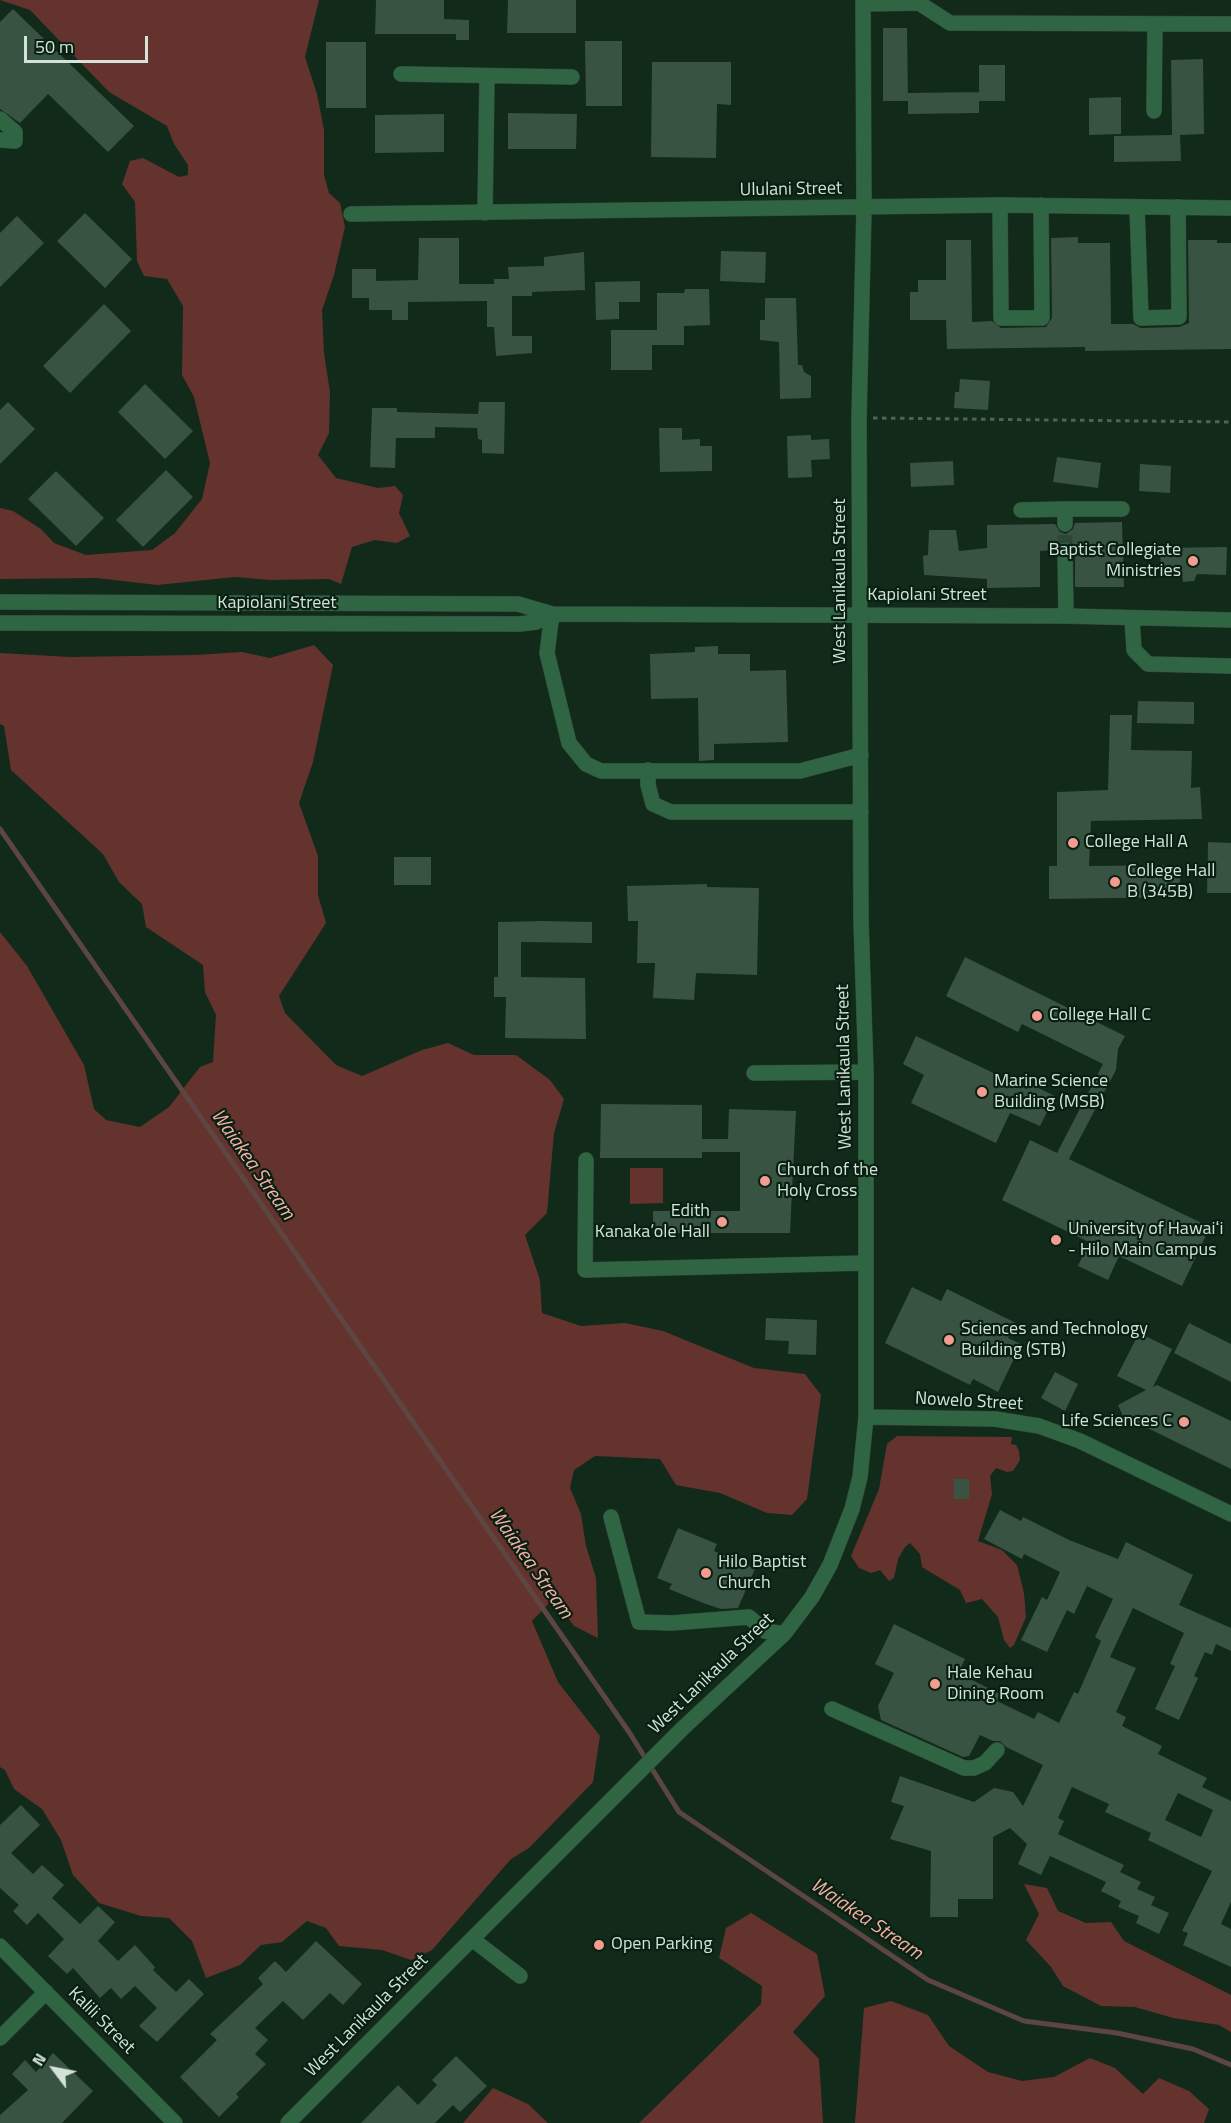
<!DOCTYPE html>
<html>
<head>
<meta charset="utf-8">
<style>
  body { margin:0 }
  #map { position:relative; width:1231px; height:2123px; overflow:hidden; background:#112a1a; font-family:"Titillium Web",sans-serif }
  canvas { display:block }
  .north { position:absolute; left:24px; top:2039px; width:60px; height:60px; -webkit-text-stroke:4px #072011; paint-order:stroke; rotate:302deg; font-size:16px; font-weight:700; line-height:24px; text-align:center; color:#d4e3d8 }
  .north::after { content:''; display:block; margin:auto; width:21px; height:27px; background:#d4e3d8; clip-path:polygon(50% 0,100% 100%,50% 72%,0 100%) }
  .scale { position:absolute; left:24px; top:36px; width:124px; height:27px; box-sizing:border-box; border:3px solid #d4e3d8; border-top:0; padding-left:8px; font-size:18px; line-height:21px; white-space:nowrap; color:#d4e3d8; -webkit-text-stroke:4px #072011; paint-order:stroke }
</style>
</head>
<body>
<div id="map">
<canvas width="1231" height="2123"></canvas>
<div class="north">N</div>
<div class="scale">50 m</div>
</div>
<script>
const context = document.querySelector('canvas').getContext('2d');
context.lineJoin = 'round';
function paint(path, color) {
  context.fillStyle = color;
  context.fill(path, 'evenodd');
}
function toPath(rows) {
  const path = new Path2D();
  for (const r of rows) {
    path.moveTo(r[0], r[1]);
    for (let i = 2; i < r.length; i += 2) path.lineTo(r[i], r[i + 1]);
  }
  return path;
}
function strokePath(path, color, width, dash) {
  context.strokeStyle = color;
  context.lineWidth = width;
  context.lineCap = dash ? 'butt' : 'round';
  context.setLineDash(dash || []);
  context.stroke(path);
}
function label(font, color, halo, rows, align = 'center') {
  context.font = font + ' "Titillium Web",sans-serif';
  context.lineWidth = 4.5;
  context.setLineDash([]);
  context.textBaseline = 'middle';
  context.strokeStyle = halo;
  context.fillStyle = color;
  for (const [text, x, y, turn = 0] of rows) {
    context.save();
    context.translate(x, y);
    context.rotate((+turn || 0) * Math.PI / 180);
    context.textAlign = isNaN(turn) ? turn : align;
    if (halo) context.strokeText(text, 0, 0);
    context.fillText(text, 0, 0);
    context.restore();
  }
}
const green = toPath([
  [0,0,319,0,305,57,317,94,324,130,324,175,329,193,340,203,345,227,334,275,322,310,324,353,330,392,329,433,318,455,336,478,378,488,395,486,403,495,399,513,410,536,397,543,375,540,352,547,341,584,329,579,271,580,235,577,157,585,97,578,0,579,0,508,13,511,41,529,54,543,86,555,152,550,175,533,202,499,210,463,194,397,182,375,183,306,167,279,144,276,137,261,135,202,122,184,130,161,143,158,179,177,188,175,188,165,174,144,167,126,109,92,30,10],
  [314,645,333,665,313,762,299,803,318,856,318,895,326,923,279,996,285,1013,336,1065,362,1076,422,1050,448,1043,474,1055,516,1055,550,1080,564,1099,554,1133,547,1213,525,1235,540,1280,542,1313,581,1326,625,1323,663,1331,754,1368,805,1374,821,1395,807,1499,792,1515,767,1513,720,1493,676,1485,660,1459,595,1456,574,1470,570,1488,581,1514,586,1546,596,1578,598,1638,574,1626,554,1598,532,1621,558,1682,600,1736,593,1782,529,1848,511,1859,432,1950,411,1960,382,1950,339,1946,326,1928,307,1921,282,1942,261,1945,240,1965,206,1978,192,1941,169,1918,141,1916,99,1903,73,1875,61,1840,42,1809,14,1789,5,1770,0,1767,0,932,27,966,84,1065,94,1109,106,1120,140,1127,169,1107,200,1067,213,1062,216,1015,205,992,203,965,146,927,142,904,119,882,103,854,11,770,4,726,0,724,0,653,70,657,196,655,242,652,270,658],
  [630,1168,663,1168,663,1203,630,1204],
  [897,1436,1012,1437,1011,1444,1016,1445,1019,1451,1020,1460,1013,1471,1007,1472,996,1468,990,1476,992,1494,978,1541,1002,1550,1017,1565,1024,1593,1026,1617,1014,1645,1010,1648,1004,1640,998,1617,982,1599,966,1603,960,1590,922,1567,920,1554,910,1543,905,1547,898,1559,894,1578,889,1581,880,1570,871,1573,859,1568,851,1556,879,1489,887,1444],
  [1024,1884,1047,1888,1058,1911,1086,1923,1111,1922,1124,1941,1231,1995,1231,2032,1219,2025,1173,2018,1135,2007,1101,2006,1063,1986,1051,1967,1026,1940,1039,1914],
  [751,1913,817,1954,825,1996,793,2032,819,2059,823,2123,639,2123,761,2004,762,1986,719,1958,726,1928],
  [891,2001,928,2015,949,2046,988,2072,1022,2081,1054,2077,1090,2058,1115,2068,1143,2094,1159,2078,1189,2091,1209,2109,1204,2123,855,2123,864,2008],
  [493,2088,528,2104,548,2123,463,2123]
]);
const stream = toPath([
  [0,829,629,1732,679,1812,928,1980,1024,2021,1117,2033,1193,2049,1231,2065]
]);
const building = toPath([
  [376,0,444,0,444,19,469,20,469,40,456,40,456,34,375,34],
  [508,0,576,0,576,33,507,33],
  [13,9,134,126,108,152,48,94,20,123,0,109,0,22],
  [883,28,907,28,908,101,883,101],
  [585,41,622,41,622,106,586,106],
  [326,42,366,42,366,108,326,108],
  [1203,59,1204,134,1180,135,1181,161,1114,162,1114,136,1172,135,1171,60],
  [652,62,731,62,731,105,717,104,716,158,651,157],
  [979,65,1005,65,1005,101,979,101],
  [979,92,979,113,908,114,908,93],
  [1121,97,1121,134,1089,135,1089,98],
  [508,113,577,114,576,149,508,149],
  [444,114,444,152,375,153,375,115],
  [85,213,132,259,105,288,57,241],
  [17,216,44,243,0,287,0,233],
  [1078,237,1078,243,1110,243,1111,324,1133,324,1141,328,1179,327,1189,323,1188,240,1217,240,1217,243,1231,243,1231,349,1085,351,1085,347,947,349,946,320,910,320,910,292,918,292,918,280,946,280,946,240,971,240,972,322,992,321,1001,328,1046,327,1052,318,1051,238],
  [419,238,459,238,459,284,494,284,494,279,509,279,508,267,544,266,544,257,584,252,585,290,532,292,532,296,512,296,512,336,532,336,532,353,496,356,494,327,487,327,487,301,408,302,408,320,392,320,392,310,369,310,369,298,352,298,352,269,376,269,376,281,418,280],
  [721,251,766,252,765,283,720,281],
  [640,281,640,302,619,302,619,319,596,320,595,282],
  [685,289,709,289,710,325,684,326,684,345,652,345,652,370,611,370,611,330,657,330,657,293,684,293],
  [765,298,796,298,798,365,802,365,804,372,811,376,811,398,780,399,779,342,760,340,760,320,765,320],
  [104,304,131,331,70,393,43,366],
  [960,379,990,381,988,410,954,408,955,392,959,392],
  [145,384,193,431,165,459,118,412],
  [8,402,35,429,0,464,0,410],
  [479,402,505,402,504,454,482,453,482,440,478,439,477,428,435,427,435,438,396,438,395,468,370,467,372,408,397,408,397,412,478,414],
  [659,428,682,428,682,440,700,439,700,446,712,446,712,471,660,472],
  [811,435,811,440,829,439,830,459,811,460,812,477,788,478,787,436],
  [1057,457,1101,463,1098,488,1053,482],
  [953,461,954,485,911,487,910,463],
  [1140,464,1171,466,1170,493,1139,491],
  [166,470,193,497,143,547,116,520],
  [56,471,104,518,76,546,28,499],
  [1122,522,1124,587,1075,587,1075,549,1073,545,1065,540,1060,542,1055,550,1040,551,1040,587,987,588,987,579,924,575,923,556,928,555,929,530,956,530,959,551,987,548,987,525,1055,524,1060,532,1066,534,1073,529,1075,523],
  [1227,547,1226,575,1197,574,1194,581,1183,582,1182,574,1161,575,1160,548],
  [718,646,718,654,750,654,750,671,786,670,788,742,714,744,714,760,699,761,698,698,651,699,650,654,695,652,695,647],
  [1138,701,1194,702,1194,724,1137,723],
  [1110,715,1132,715,1131,750,1192,751,1191,788,1200,787,1202,819,1091,821,1089,866,1180,865,1180,897,1049,899,1049,866,1057,866,1057,792,1108,790],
  [1208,842,1231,843,1231,893,1207,893],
  [394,857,431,857,431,885,394,885],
  [707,884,707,887,759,888,757,975,696,973,694,1000,653,998,655,963,637,963,638,921,628,921,627,886],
  [543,921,592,922,592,943,521,942,521,977,585,978,586,1039,505,1038,506,997,494,997,494,977,498,977,498,922],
  [965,957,1125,1036,1118,1049,1116,1070,1069,1159,1210,1227,1182,1286,1119,1256,1108,1280,1078,1266,1089,1242,1002,1200,1030,1140,1057,1153,1103,1064,1022,1024,1018,1032,946,996],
  [916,1036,1027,1089,1030,1084,1055,1096,1040,1126,1010,1113,996,1143,911,1103,924,1075,903,1064],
  [601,1104,702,1105,702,1139,728,1139,729,1109,796,1111,790,1233,653,1233,653,1211,740,1211,740,1152,702,1152,702,1158,600,1158],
  [912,1287,941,1301,947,1289,1016,1323,1008,1338,1021,1344,998,1392,973,1379,970,1385,885,1343],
  [766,1318,817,1320,816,1355,788,1354,789,1341,765,1340],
  [1189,1323,1231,1344,1231,1382,1174,1353],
  [1139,1333,1172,1349,1153,1387,1157,1385,1231,1421,1231,1469,1123,1416,1118,1405,1146,1390,1117,1376],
  [1055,1372,1078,1384,1065,1411,1041,1398],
  [954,1479,969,1479,969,1499,954,1499],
  [1000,1510,1021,1521,1023,1517,1069,1540,1118,1559,1126,1542,1193,1575,1179,1605,1231,1628,1231,1651,1216,1644,1212,1655,1205,1652,1194,1676,1198,1678,1179,1720,1155,1709,1175,1666,1170,1664,1184,1633,1133,1608,1110,1657,1136,1668,1116,1712,1126,1717,1122,1726,1162,1746,1158,1754,1207,1778,1202,1787,1231,1801,1231,1902,1221,1924,1231,1929,1231,1967,1183,1945,1188,1933,1182,1931,1212,1871,1148,1840,1151,1833,1105,1812,1109,1804,1072,1787,1058,1818,1064,1821,1058,1834,1124,1865,1120,1872,1141,1882,1137,1889,1155,1897,1151,1905,1169,1913,1159,1934,1136,1923,1139,1916,1118,1907,1121,1901,1101,1891,1106,1882,1050,1856,1041,1875,1018,1864,1027,1844,1010,1828,993,1837,993,1899,958,1899,958,1917,930,1917,931,1851,890,1839,904,1806,891,1802,900,1776,974,1802,994,1788,1013,1792,1023,1806,1043,1765,1006,1747,1000,1741,993,1741,980,1735,969,1756,963,1757,881,1720,878,1706,894,1673,875,1664,894,1624,965,1659,958,1673,1000,1694,997,1701,1034,1719,1038,1712,1059,1723,1074,1692,1078,1694,1101,1641,1095,1637,1113,1599,1087,1586,1074,1614,1067,1610,1047,1652,1021,1640,1042,1597,1047,1600,1060,1572,1024,1554,1022,1559,984,1539],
  [1178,1793,1213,1810,1201,1837,1165,1820],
  [678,1528,717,1544,714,1551,755,1569,738,1608,721,1609,703,1603,669,1589,672,1584,657,1578],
  [21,1805,40,1825,11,1853,33,1874,42,1865,64,1885,52,1898,80,1924,98,1906,115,1922,98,1941,118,1961,135,1945,155,1967,153,1970,176,1992,189,1979,204,1994,157,2042,139,2026,157,2008,135,1986,121,1999,111,1988,100,1998,73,1968,67,1974,48,1956,64,1939,38,1913,27,1925,13,1911,19,1905,0,1888,0,1825],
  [316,1941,362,1984,343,2005,330,1993,303,2020,283,2001,255,2028,268,2040,255,2054,266,2064,236,2094,239,2097,219,2117,180,2077,217,2040,210,2034,263,1984,258,1978,275,1961,286,1972],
  [53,2053,93,2091,62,2123,0,2123,0,2115,28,2090,12,2074,25,2060,36,2072],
  [456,2056,487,2086,460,2112,453,2105,435,2123,361,2123,398,2085,418,2105,437,2085,432,2080]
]);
const minorTunnel = toPath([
  [1065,550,1065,524]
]);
const path = toPath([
  [873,418,1231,422]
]);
const minor = toPath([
  [863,4,919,3,950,23,1231,24],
  [401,74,572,77],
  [1154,111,1155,24],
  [0,119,15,132,15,141,0,140],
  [1000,205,1001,318,1042,318,1041,205],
  [1137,207,1141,318,1179,317,1178,207],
  [485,213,487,76],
  [351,214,1000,205,1231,208],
  [1065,509,1122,509],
  [1021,510,1065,509,1065,524],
  [1065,550,1066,616],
  [0,602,518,604,552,614,1066,616,1231,620],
  [552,614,547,653,569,743,586,764,601,771,800,771,861,755],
  [1132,618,1134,650,1148,664,1231,666],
  [0,623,520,624,536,622,552,614],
  [648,770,648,785,653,804,671,812,861,812],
  [754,1073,866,1072],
  [586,1160,585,1270,865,1263],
  [866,1417,995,1419,1039,1426,1080,1441,1231,1514],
  [611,1517,639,1622,672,1623,749,1617,765,1631,784,1634],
  [832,1709,964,1768,974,1768,985,1763,997,1750],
  [472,1939,520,1976],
  [0,1946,175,2123],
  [0,2038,46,1992],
  [288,2123,683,1728,784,1634,812,1597,830,1565,852,1509,860,1477,866,1417,866,1072,861,921,859,418,864,209,863,0]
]);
const markers = [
  [1193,561,6,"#f59c92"],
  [1073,843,6,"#f59c92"],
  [1115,882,6,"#f59c92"],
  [1037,1016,6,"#f59c92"],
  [982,1092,6,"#f59c92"],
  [765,1181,6,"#f59c92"],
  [722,1222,6,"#f59c92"],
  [1056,1240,6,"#f59c92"],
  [949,1340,6,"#f59c92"],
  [1184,1422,6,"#f59c92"],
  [706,1573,6,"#f59c92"],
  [935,1684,6,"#f59c92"],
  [599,1945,6,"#f59c92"]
];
const streetNames = [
  ["Ululani Street",791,190,-1],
  ["West Lanikaula Street",841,581,-90],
  ["Kapiolani Street",927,596],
  ["Kapiolani Street",277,604],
  ["West Lanikaula Street",845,1067,-91],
  ["Nowelo Street",969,1402,3],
  ["West Lanikaula Street",712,1674,-44],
  ["West Lanikaula Street",367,2016,-45],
  ["Kalili Street",101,2021,45]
];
const poiNames = [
  ["Baptist Collegiate",1181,551,"right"],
  ["Ministries",1181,572,"right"],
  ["College Hall A",1085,843],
  ["College Hall",1127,872],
  ["B (345B)",1127,893],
  ["College Hall C",1049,1016],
  ["Marine Science",994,1082],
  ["Building (MSB)",994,1103],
  ["Church of the",777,1171],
  ["Holy Cross",777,1192],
  ["Edith",710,1212,"right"],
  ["Kanaka‘ole Hall",710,1233,"right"],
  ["University of Hawaiʻi",1068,1230],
  ["- Hilo Main Campus",1068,1251],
  ["Sciences and Technology",961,1330],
  ["Building (STB)",961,1351],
  ["Life Sciences C",1172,1422,"right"],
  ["Hilo Baptist",718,1563],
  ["Church",718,1584],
  ["Hale Kehau",947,1674],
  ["Dining Room",947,1695],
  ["Open Parking",611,1945]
];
const waterNames = [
  ["Waiakea Stream",252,1165,55],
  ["Waiakea Stream",530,1564,55],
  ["Waiakea Stream",866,1920,34]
];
paint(green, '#65332e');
strokePath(stream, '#5d4642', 5);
paint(building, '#385341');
strokePath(minorTunnel, '#2e4636', 15, [15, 8]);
strokePath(minor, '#304838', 16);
strokePath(path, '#4d6355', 3, [4.5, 4.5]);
strokePath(minor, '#306544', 15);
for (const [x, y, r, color] of markers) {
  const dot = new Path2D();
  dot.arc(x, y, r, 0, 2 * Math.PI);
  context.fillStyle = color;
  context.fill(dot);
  strokePath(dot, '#072011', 2);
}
label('18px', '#d4e3d8', '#072011', streetNames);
label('18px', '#d4e3d8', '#072011', poiNames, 'left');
label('italic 20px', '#f7aea5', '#072011', waterNames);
</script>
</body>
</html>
